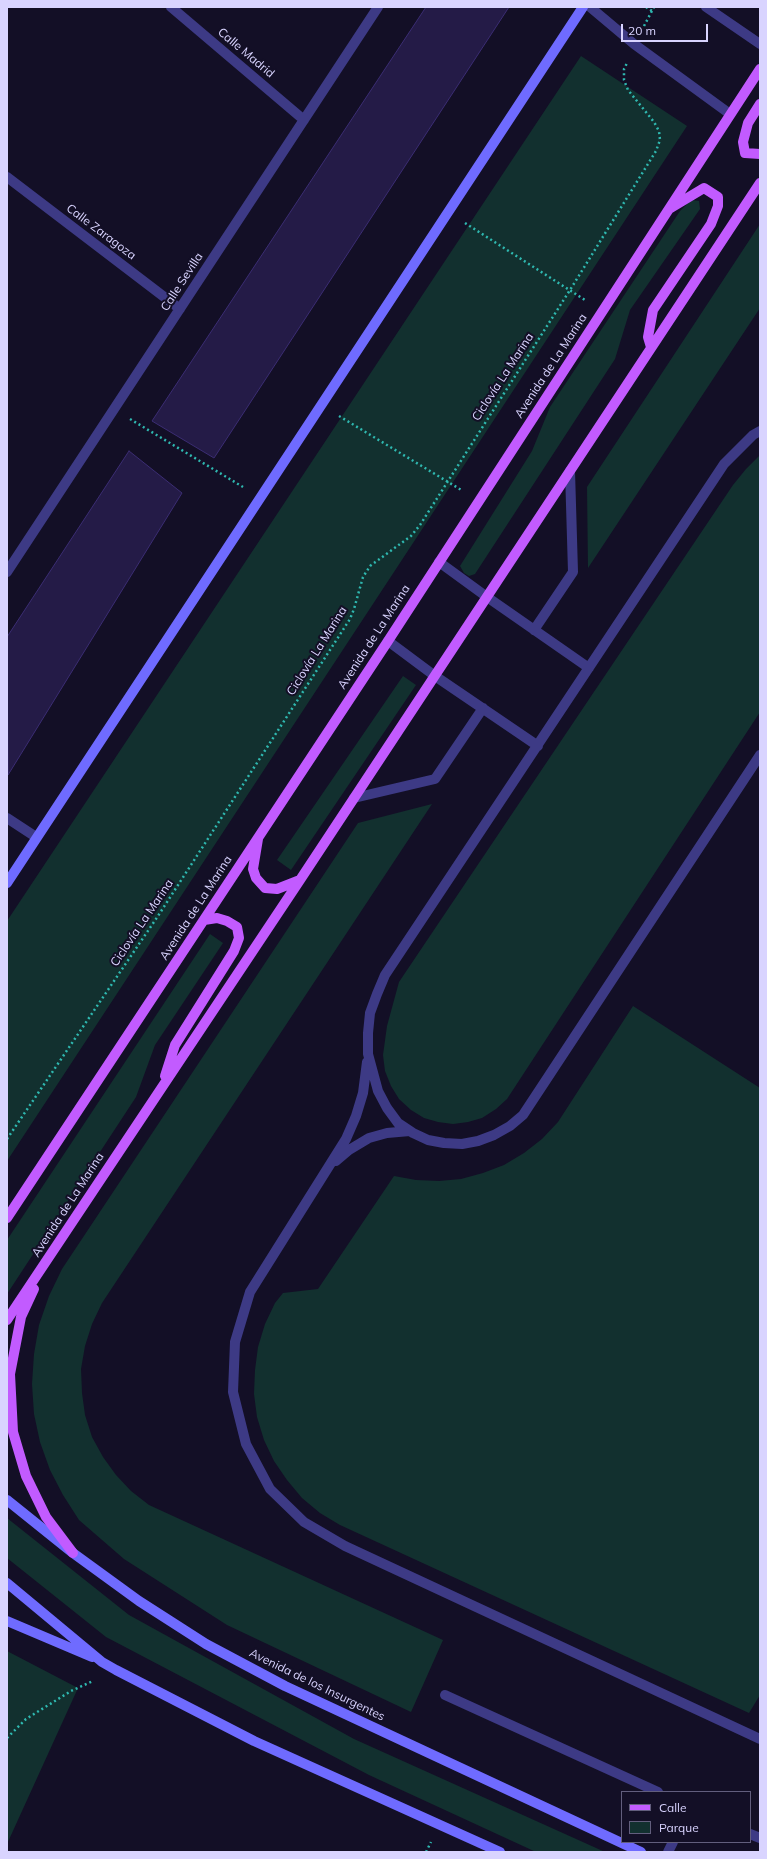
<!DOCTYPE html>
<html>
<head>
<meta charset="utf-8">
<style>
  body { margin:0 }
  #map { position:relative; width:767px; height:1859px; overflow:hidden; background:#130f26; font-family:Mulish,sans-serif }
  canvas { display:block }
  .frame { position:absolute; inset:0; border:8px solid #d9d4ff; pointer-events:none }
  .legend { position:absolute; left:621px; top:1791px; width:130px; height:52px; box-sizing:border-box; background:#130f26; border:1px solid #625e7d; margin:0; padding:5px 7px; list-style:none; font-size:12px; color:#d9d4ff }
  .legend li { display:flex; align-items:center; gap:8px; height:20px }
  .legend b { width:20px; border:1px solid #625e7d }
  .scale { position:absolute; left:621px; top:24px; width:87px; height:18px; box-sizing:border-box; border:2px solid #d9d4ff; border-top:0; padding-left:5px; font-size:12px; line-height:14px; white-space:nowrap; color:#d9d4ff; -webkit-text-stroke:3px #130f26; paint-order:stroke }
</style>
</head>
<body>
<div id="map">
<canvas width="767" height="1859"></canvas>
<div class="frame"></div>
<ul class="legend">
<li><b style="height:5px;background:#c25bff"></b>Calle</li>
<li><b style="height:11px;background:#12302f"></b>Parque</li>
</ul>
<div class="scale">20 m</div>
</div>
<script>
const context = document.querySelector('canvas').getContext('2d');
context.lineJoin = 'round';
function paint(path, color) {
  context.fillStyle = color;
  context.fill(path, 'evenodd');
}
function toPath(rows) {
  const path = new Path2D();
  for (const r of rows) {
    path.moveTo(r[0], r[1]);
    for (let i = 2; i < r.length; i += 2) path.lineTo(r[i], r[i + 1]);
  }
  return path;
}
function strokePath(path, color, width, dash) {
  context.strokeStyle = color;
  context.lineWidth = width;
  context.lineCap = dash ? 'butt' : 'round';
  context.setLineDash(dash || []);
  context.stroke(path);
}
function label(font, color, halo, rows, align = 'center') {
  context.font = font + ' Mulish,sans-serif';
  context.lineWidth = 4;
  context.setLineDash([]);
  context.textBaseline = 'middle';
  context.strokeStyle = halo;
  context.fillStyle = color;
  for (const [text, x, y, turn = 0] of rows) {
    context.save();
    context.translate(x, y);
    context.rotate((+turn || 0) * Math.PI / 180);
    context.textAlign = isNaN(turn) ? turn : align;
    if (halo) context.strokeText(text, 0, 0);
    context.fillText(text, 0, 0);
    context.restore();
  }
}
const green = toPath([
  [581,56,687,126,7,1161,7,921],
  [691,200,699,201,700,209,630,310,615,359,475,574,469,576,464,573,460,566,532,451,550,407,680,211],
  [760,224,760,308,588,568,587,487],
  [760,455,760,712,507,1099,496,1109,482,1118,468,1122,453,1124,438,1122,424,1118,411,1110,399,1099,391,1086,385,1071,383,1055,387,1026,399,982,733,485,746,469],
  [403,676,416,685,291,870,277,860],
  [432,804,102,1303,92,1324,85,1346,81,1369,82,1393,85,1415,92,1437,103,1457,116,1475,131,1491,149,1505,443,1640,411,1712,227,1625,124,1559,79,1520,63,1495,50,1470,40,1442,34,1414,32,1384,34,1354,39,1325,49,1296,62,1269,358,823],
  [210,934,223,943,155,1045,136,1097,7,1294,7,1240],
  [633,1006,760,1088,760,1695,749,1713,340,1525,320,1513,302,1498,287,1480,274,1461,264,1440,257,1417,254,1394,255,1370,258,1347,265,1324,275,1303,283,1293,318,1289,394,1176,416,1180,439,1181,461,1179,483,1173,504,1165,524,1153,542,1139,558,1122],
  [7,1518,129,1615,354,1739,605,1852,536,1852,369,1775,106,1637,7,1558],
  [7,1651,78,1688,7,1844]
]);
const building = toPath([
  [426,7,509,7,214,458,152,421,426,7],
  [129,451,182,493,8,775,7,637,129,451]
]);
const path = toPath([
  [646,7,652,11],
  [644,26,654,7],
  [465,223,585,300],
  [339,416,463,491],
  [130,419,243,487],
  [7,1139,158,916,350,619,354,609,363,577,370,566,411,536,420,525,570,290,656,151,660,140,659,131,654,122,628,90,624,80,624,69,627,63],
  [7,1738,26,1719,71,1691,93,1681],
  [426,1852,431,1842]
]);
const service = toPath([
  [760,431,753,435,724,464,385,975,377,994,370,1013,368,1033,368,1054,378,1091,387,1108,398,1123,413,1133,428,1140,444,1143,462,1144,478,1141,494,1135,510,1126,523,1115,760,755],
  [439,562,487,597,589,668],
  [534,630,573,572,570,471],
  [388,641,435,676,538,746],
  [354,798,435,779,483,708],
  [367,1062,363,1093,356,1116,346,1139,250,1292,235,1342,233,1392,246,1444,270,1489,304,1522,345,1546,760,1739],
  [336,1161,349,1150,369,1138,387,1133,410,1131],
  [445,1695,658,1792],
  [750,1834,760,1838],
  [668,1852,673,1842]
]);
const minor = toPath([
  [171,7,304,120],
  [7,177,180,309],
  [7,572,378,7],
  [7,818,36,837]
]);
const tertiary = toPath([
  [590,7,634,44,730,114],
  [706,7,760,44]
]);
const secondary = toPath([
  [7,883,583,7],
  [7,1500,73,1553,139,1601,206,1644,285,1686,641,1852],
  [7,1583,102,1662,116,1670,254,1741,500,1852],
  [7,1621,92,1657]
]);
const primary = toPath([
  [760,104,748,123,743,142,745,153,760,154],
  [651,347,648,337,653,310,711,224,718,206,718,197,704,188,669,209],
  [258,839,253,869,256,878,265,888,277,889,300,880],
  [165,1076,175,1045,234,951,239,938,237,927,227,921,217,918,204,920],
  [7,1218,388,641,760,69],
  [34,1289,21,1317,10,1374,13,1432,26,1476,46,1517,73,1553],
  [7,1320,300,880,760,183]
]);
const streetNames = [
  ["Calle Madrid",246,53,40],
  ["Calle Zaragoza",101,232,37],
  ["Calle Sevilla",182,282,-57],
  ["Avenida de La Marina",551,366,-57],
  ["Ciclovía La Marina",503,377,-57],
  ["Avenida de La Marina",374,637,-57],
  ["Ciclovía La Marina",317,651,-58],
  ["Avenida de La Marina",196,908,-57],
  ["Ciclovía La Marina",142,923,-56],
  ["Avenida de La Marina",68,1205,-57],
  ["Avenida de los Insurgentes",317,1685,26]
];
paint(green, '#12302f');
paint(building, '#241b47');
strokePath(building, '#3b2d73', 1);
strokePath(path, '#2fb8b0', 2.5, [2, 3]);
strokePath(service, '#3d3a85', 10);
strokePath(minor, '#3d3a85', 10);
strokePath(tertiary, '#3d3a85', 10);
strokePath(secondary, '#6f6bff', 10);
strokePath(primary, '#c25bff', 10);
label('12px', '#d9d4ff', '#130f26', streetNames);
</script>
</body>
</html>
